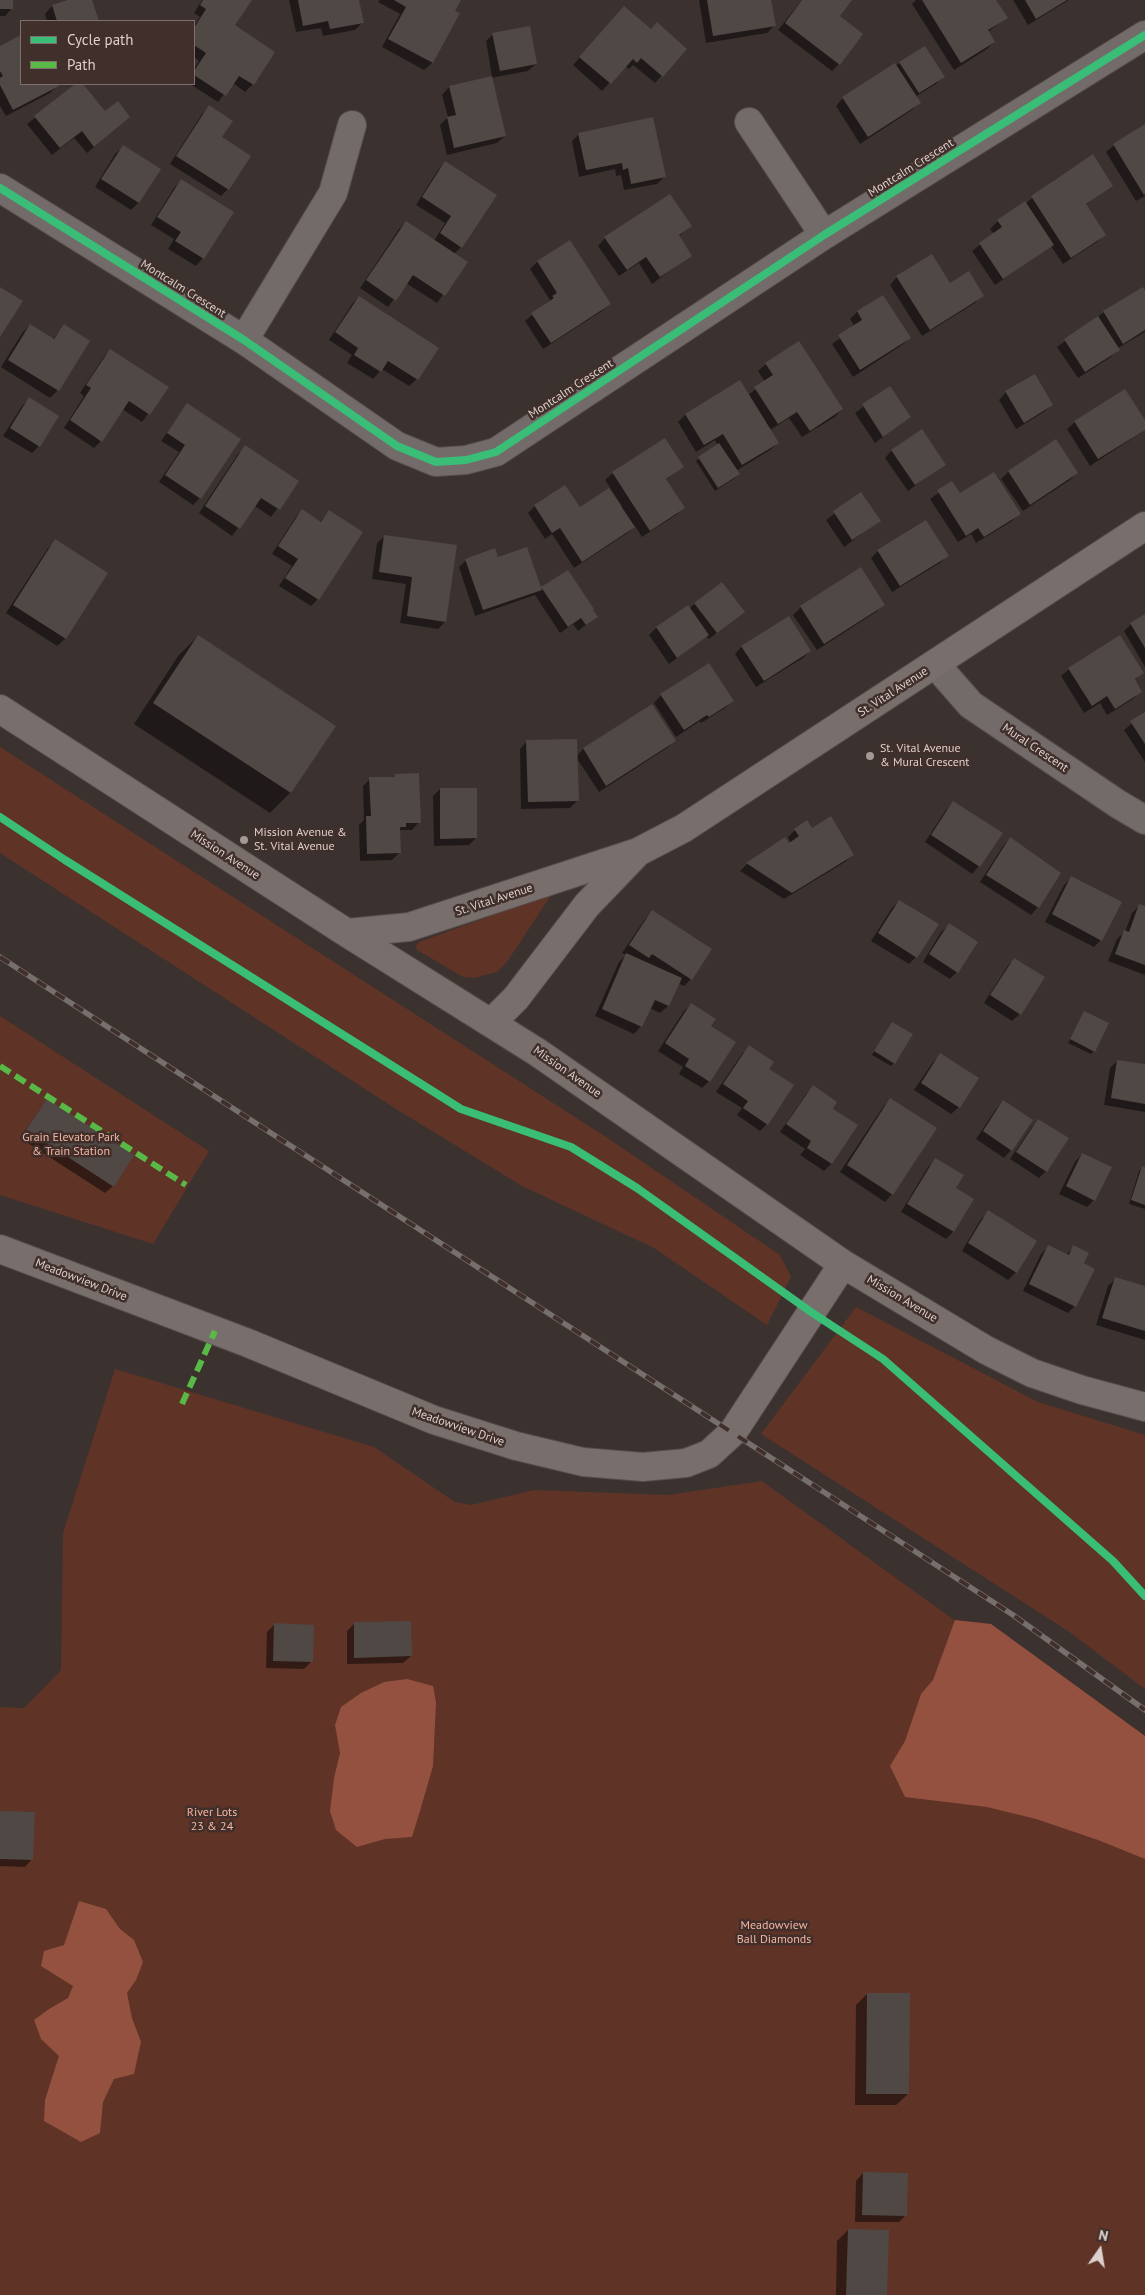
<!DOCTYPE html>
<html>
<head>
<meta charset="utf-8">
<style>
  body { margin:0 }
  #map { position:relative; width:1145px; height:2295px; overflow:hidden; background:#3b322f; font-family:"PT Sans",sans-serif }
  canvas { display:block }
  .legend { position:absolute; left:20px; top:20px; width:175px; height:65px; box-sizing:border-box; background:#402f2a; border:1px solid #7f706c; margin:0; padding:6px 9px; list-style:none; font-size:15px; color:#ddd1ce }
  .legend li { display:flex; align-items:center; gap:10px; height:25px }
  .legend b { width:25px; border:1px solid #7f706c }
  .north { position:absolute; left:1075px; top:2225px; width:50px; height:50px; -webkit-text-stroke:4px #402f2a; paint-order:stroke; rotate:13deg; font-size:14px; font-weight:700; line-height:20px; text-align:center; color:#ddd1ce }
  .north::after { content:''; display:block; margin:auto; width:18px; height:22px; background:#ddd1ce; clip-path:polygon(50% 0,100% 100%,50% 72%,0 100%) }
</style>
</head>
<body>
<div id="map">
<canvas width="1145" height="2295"></canvas>
<ul class="legend">
<li><b style="height:6px;background:#3abd76"></b>Cycle path</li>
<li><b style="height:6px;background:#58b947"></b>Path</li>
</ul>
<div class="north">N</div>
</div>
<script>
const context = document.querySelector('canvas').getContext('2d');
context.lineJoin = 'round';
function paint(path, color) {
  context.fillStyle = color;
  context.fill(path, 'evenodd');
}
function toPath(rows) {
  const path = new Path2D();
  for (const r of rows) {
    path.moveTo(r[0], r[1]);
    for (let i = 2; i < r.length; i += 2) path.lineTo(r[i], r[i + 1]);
  }
  return path;
}
function strokePath(path, color, width, dash) {
  context.strokeStyle = color;
  context.lineWidth = width;
  context.lineCap = dash ? 'butt' : 'round';
  context.setLineDash(dash || []);
  context.stroke(path);
}
function label(font, color, halo, rows, align = 'center') {
  context.font = font + ' "PT Sans",sans-serif';
  context.lineWidth = 5;
  context.setLineDash([]);
  context.textBaseline = 'middle';
  context.strokeStyle = halo;
  context.fillStyle = color;
  for (const [text, x, y, turn = 0] of rows) {
    context.save();
    context.translate(x, y);
    context.rotate((+turn || 0) * Math.PI / 180);
    context.textAlign = isNaN(turn) ? turn : align;
    if (halo) context.strokeText(text, 0, 0);
    context.fillText(text, 0, 0);
    context.restore();
  }
}
const green = toPath([
  [0,747,606,1137,780,1255,791,1277,767,1325,654,1248,522,1186,396,1109,0,853],
  [548,895,550,897,507,962,497,972,474,978,463,977,417,950,416,945,419,942],
  [0,1016,209,1151,153,1244,0,1195],
  [856,1307,1038,1402,1145,1435,1145,1689,1068,1631,761,1434],
  [115,1369,374,1447,455,1502,471,1505,534,1490,668,1495,762,1481,954,1620,991,1624,1145,1736,1145,2295,0,2295,0,1707,24,1708,61,1670,63,1533]
]);
const forest = toPath([
  [955,1620,991,1624,1145,1736,1145,1859,1098,1840,1036,1819,987,1807,905,1797,890,1766,905,1741,921,1694,933,1680],
  [407,1679,433,1686,436,1702,433,1766,420,1811,412,1837,385,1839,357,1847,336,1830,330,1811,334,1778,340,1753,335,1725,341,1707,361,1693,384,1682],
  [79,1901,106,1909,120,1929,134,1940,143,1962,136,1980,127,1993,132,2018,141,2042,134,2074,114,2079,103,2102,100,2133,81,2142,44,2121,45,2100,59,2056,41,2039,34,2020,49,2009,68,1998,73,1986,41,1966,44,1951,64,1945]
]);
const shadow = toPath([
  [0,0,12,0,12,8,5,16,0,16],
  [72,0,91,0,98,21,47,21,45,14,52,6],
  [202,0,250,0,233,26,274,53,253,84,245,92,233,83,218,102,190,84,194,84,194,69,199,61,194,57,194,26,200,17,194,13],
  [289,0,358,0,362,23,355,30,323,36,321,28,296,32],
  [380,0,459,0,453,11,459,14,432,63,424,70,382,47,400,14,378,2],
  [699,0,770,0,774,26,767,33,706,43],
  [802,0,851,0,838,16,839,64,832,71,778,30],
  [916,0,995,0,1006,18,988,32,994,42,987,49,954,70,912,4],
  [1013,0,1069,0,1028,25],
  [617,15,685,49,655,83,633,65,629,69,625,66,602,91,573,65],
  [493,34,536,64,528,71,491,78,505,136,497,143,447,155,440,125,448,117,442,95,449,87,492,77,486,41],
  [21,36,21,84,59,84,50,93,6,116,0,106,0,48],
  [900,63,943,76,936,84,915,97,919,103,912,110,860,144,836,106,843,98],
  [77,84,82,84,105,113,121,124,87,153,74,138,52,155,27,124],
  [209,107,221,138,228,189,221,196,170,164,202,114],
  [1145,126,1145,196,1136,201,1106,152,1114,145],
  [579,134,665,176,657,184,624,190,621,175,616,176,615,169,579,177,572,141],
  [123,147,159,170,138,203,131,210,95,187,115,154],
  [1093,156,1112,186,1085,205,1104,235,1097,242,1063,264,1051,246,995,285,972,251,994,234,990,229,998,221,1025,204,1054,180],
  [446,162,461,247,454,254,466,262,437,303,406,283,388,307,360,288,399,229,406,222,434,241,445,223,416,205,438,170],
  [181,180,232,212,203,258,196,266,168,249,174,239,151,225,174,188],
  [690,226,678,237,691,255,652,284,639,263,619,276,598,246,605,238],
  [569,242,610,303,602,311,543,349,525,321,550,300,530,269,537,262],
  [931,256,949,285,982,295,975,303,922,336,890,285,897,277],
  [1145,293,1145,332,1118,348,1111,357,1078,378,1057,347,1104,312],
  [883,296,910,338,902,345,853,377,832,344,855,327,850,319,857,312],
  [359,297,437,348,417,379,409,386,382,369,373,379,347,363,352,355,329,340,352,304],
  [30,325,53,339,64,326,88,341,58,390,50,398,1,367,23,332],
  [110,350,167,388,142,422,122,409,101,441,94,448,64,428,84,396,80,393,103,358],
  [766,364,842,409,835,417,802,437,789,418,770,430,778,443,770,450,736,471,738,474,735,478,715,491,696,461,718,446,715,440,696,452,678,422,685,415,740,382,748,395,765,382,758,371],
  [1034,376,1052,405,1044,412,1016,429,999,400,1006,392],
  [890,387,910,417,875,443,855,413],
  [29,399,39,446,32,453,3,436,22,406],
  [187,405,200,498,193,505,159,482,179,452,161,441],
  [1075,422,1145,423,1145,430,1090,466,1067,429],
  [246,447,298,481,271,517,255,506,232,536,199,513,238,454],
  [892,450,944,464,908,491,885,458],
  [682,467,666,480,684,508,676,515,642,537,635,526,626,534,574,568,552,534,545,539,528,513,535,506,580,509,620,508,622,506,605,480,613,473],
  [1008,472,1077,473,1070,480,1023,511,1001,479],
  [952,483,960,495,1019,513,1012,521,976,543,971,534,958,542,930,499],
  [861,494,879,521,844,547,826,520],
  [302,511,319,523,329,512,318,599,311,606,279,586,292,566,272,554,295,518],
  [385,536,445,622,438,629,400,623,406,584,372,579,377,543],
  [55,541,107,574,65,639,57,646,6,613,48,548],
  [878,551,947,556,940,563,892,592,871,558],
  [497,559,540,590,542,588,591,610,596,617,578,631,573,624,560,633,535,595,475,616,459,567,466,560],
  [860,569,883,604,876,612,817,650,793,615,801,607],
  [695,603,743,612,709,639,706,636,669,664,649,635,656,628,687,606,689,609],
  [1145,616,1145,667,1124,631,1131,624],
  [198,636,334,726,290,793,270,813,134,724,178,656],
  [1120,637,1142,673,1135,680,1141,691,1133,699,1107,715,1100,703,1084,713,1061,676,1069,669],
  [742,646,810,651,803,658,756,687,735,654],
  [708,665,732,701,725,708,701,723,700,721,676,737,654,703,661,695],
  [652,706,674,741,667,748,599,792,576,757,578,800,570,808,521,809,520,749,527,741,576,757,583,749],
  [1145,713,1145,762,1124,730],
  [395,775,419,822,412,830,401,830,399,832,400,852,392,860,360,861,359,825,364,820,363,786,370,779,392,778],
  [440,789,476,838,469,845,434,846,433,796],
  [953,803,979,866,972,874,925,842,946,810],
  [811,829,853,855,845,862,784,899,740,871,747,864,785,839,788,845,791,843,788,837,795,830],
  [1010,838,1060,873,1038,907,1031,915,980,882,1003,846],
  [1072,877,1101,940,1094,947,1045,922,1064,885],
  [899,901,916,957,909,964,871,941,892,908],
  [1140,905,1145,907,1145,975,1108,961,1117,939,1125,932,1132,913],
  [652,912,710,950,691,979,684,986,678,983,668,1006,660,1013,650,1008,641,1026,634,1034,595,1016,619,962,626,955,622,953,645,919],
  [949,925,957,972,950,979,923,962,941,932],
  [1014,959,1020,1014,1012,1021,984,1003,1007,967],
  [691,1004,709,1027,709,1081,702,1088,679,1074,683,1067,658,1051,684,1011],
  [1085,1012,1094,1051,1091,1054,1068,1043],
  [892,1023,894,1063,891,1066,872,1055],
  [749,1047,768,1069,767,1124,760,1131,737,1115,742,1108,716,1092,742,1054],
  [940,1055,959,1107,951,1114,914,1090,933,1062],
  [1117,1061,1145,1065,1145,1112,1104,1105,1110,1068],
  [813,1087,831,1109,856,1126,831,1164,824,1171,800,1155,805,1149,780,1132,806,1094],
  [891,1099,892,1194,885,1202,840,1172,883,1107],
  [47,1100,113,1186,105,1193,20,1138],
  [1003,1102,1011,1150,1004,1158,976,1139,996,1109],
  [1038,1120,1046,1171,1039,1178,1010,1159,1031,1128],
  [1082,1154,1094,1200,1087,1207,1059,1194,1075,1162],
  [936,1159,954,1188,973,1200,953,1232,946,1239,901,1212,928,1167],
  [1142,1168,1145,1168,1145,1209,1129,1204,1139,1171],
  [989,1212,1035,1242,1016,1272,1008,1280,962,1251,981,1219],
  [1049,1246,1066,1255,1074,1247,1082,1263,1075,1306,1068,1313,1023,1291,1041,1254],
  [1116,1278,1145,1287,1145,1340,1096,1325,1108,1286],
  [354,1624,411,1656,403,1663,347,1664,347,1631],
  [274,1625,311,1662,304,1669,266,1668,267,1632],
  [0,1812,32,1859,25,1867,0,1866],
  [867,1994,908,2094,896,2105,855,2105,856,2005],
  [863,2173,906,2215,899,2222,855,2222,856,2181],
  [848,2230,886,2295,836,2295,837,2241]
]);
const building = toPath([
  [0,0,13,0,13,9,0,9],
  [68,0,92,0,99,21,57,21,52,5],
  [203,0,252,0,235,25,275,52,254,85,239,76,226,96,194,75,194,71,206,53,194,45,194,28,206,9,200,5],
  [298,0,359,0,364,23,330,29,328,21,303,26],
  [394,0,461,0,455,11,460,13,433,63,388,39,406,7],
  [707,0,771,0,776,26,713,36],
  [802,0,852,0,840,16,863,34,840,65,785,23],
  [922,0,996,0,1008,18,988,30,995,42,961,63],
  [1025,0,1067,0,1036,19],
  [624,6,651,29,657,22,687,49,663,77,641,58,637,63,633,59,611,84,579,57],
  [530,26,537,64,500,71,492,33],
  [21,35,21,84,58,84,59,86,13,110,0,85,0,78,3,76,0,71,0,46],
  [925,46,945,77,919,93,899,62],
  [895,63,921,103,868,137,842,97],
  [492,76,506,136,454,148,447,117,456,115,449,86],
  [75,84,83,84,105,111,118,101,130,117,94,147,82,131,60,148,34,116],
  [209,105,233,121,222,137,251,156,229,190,176,156],
  [653,117,666,177,631,184,628,168,623,170,622,163,586,170,578,133],
  [1145,124,1145,194,1144,195,1113,144],
  [123,145,161,169,139,203,101,179],
  [1093,154,1113,186,1086,204,1106,235,1071,258,1031,196],
  [445,161,497,195,462,248,440,233,451,216,422,197],
  [181,179,234,212,204,259,175,241,181,232,157,217],
  [670,194,692,226,679,235,692,256,660,277,646,257,627,270,604,237],
  [1025,201,1054,245,1003,279,979,243,1002,227,997,220],
  [406,221,468,262,445,296,413,275,396,301,366,280],
  [570,240,611,304,551,343,531,313,554,298,552,296,557,293,537,261],
  [932,254,950,283,969,271,984,296,930,330,896,276],
  [0,287,23,301,0,337],
  [1143,287,1145,291,1145,330,1123,344,1103,311],
  [883,295,911,338,860,370,838,335,862,320,857,311],
  [359,296,439,348,418,380,388,361,381,372,354,355,358,348,335,332],
  [1098,316,1120,350,1085,372,1064,339],
  [30,324,54,339,64,324,90,341,59,391,8,360],
  [799,341,843,409,810,431,797,412,778,424,754,387,773,375,765,363],
  [110,349,169,387,150,415,129,401,102,442,70,420,91,388,86,385],
  [1035,374,1053,405,1024,423,1005,391],
  [740,380,779,443,742,465,723,434,704,445,685,414],
  [890,386,911,417,883,437,862,404],
  [1125,389,1145,420,1145,430,1098,459,1074,421],
  [29,397,59,416,40,447,10,428],
  [187,403,241,439,201,499,165,475,185,445,167,433],
  [922,429,946,465,915,485,891,450],
  [665,438,684,467,666,479,685,508,650,531,612,472],
  [1056,439,1078,473,1030,505,1008,471],
  [719,443,740,474,718,488,698,457],
  [245,445,299,481,280,510,261,498,240,529,205,506],
  [994,472,1021,514,984,537,978,528,966,536,937,490,952,481,960,493],
  [565,485,580,507,609,488,635,527,582,562,560,528,552,533,534,505],
  [861,492,881,521,852,540,833,511],
  [302,509,321,522,329,510,363,532,319,600,285,578,298,559,278,546],
  [926,520,949,556,900,586,877,550],
  [384,535,457,545,446,622,407,616,412,577,379,572],
  [55,539,108,573,66,639,13,605],
  [527,547,542,590,483,610,465,559,495,548,498,557],
  [861,567,885,605,824,644,800,606],
  [568,570,594,609,593,610,598,617,586,625,581,618,568,627,541,587],
  [722,582,745,612,717,633,694,603],
  [688,605,709,635,677,658,656,627],
  [1145,614,1145,648,1130,623],
  [789,616,811,651,764,681,741,646],
  [198,635,336,726,291,793,153,703],
  [1120,635,1144,673,1135,679,1142,692,1115,709,1107,696,1092,706,1068,668],
  [709,663,734,701,709,717,707,715,684,730,660,694],
  [652,704,676,741,606,786,583,748],
  [1145,712,1145,744,1130,721],
  [577,739,579,801,528,802,526,740],
  [419,773,421,823,406,823,406,827,400,827,401,853,367,854,366,816,371,816,369,777,394,777,395,774],
  [440,788,477,788,477,838,440,839],
  [953,801,1003,833,980,867,931,835],
  [831,816,854,855,792,893,746,863,785,837,789,843,799,836,794,829,807,820,812,828],
  [1010,837,1061,873,1039,908,986,875],
  [1071,876,1122,902,1102,941,1052,914],
  [899,900,939,924,917,958,878,933],
  [1139,904,1145,906,1145,965,1115,954,1124,930,1129,932],
  [652,910,712,949,692,980,652,954,649,958,629,945],
  [949,923,978,942,958,973,929,954],
  [626,953,682,978,669,1006,655,1000,642,1027,602,1009],
  [1014,958,1045,977,1021,1015,990,995],
  [691,1003,716,1019,711,1026,736,1042,710,1082,685,1066,689,1059,665,1043],
  [1084,1011,1109,1023,1095,1052,1070,1039],
  [892,1022,913,1034,895,1064,874,1051],
  [749,1045,774,1062,769,1069,794,1085,768,1125,743,1108,748,1101,723,1084],
  [940,1053,979,1078,960,1108,921,1083],
  [1117,1060,1145,1064,1145,1104,1111,1098],
  [813,1085,837,1102,833,1109,858,1125,832,1164,807,1148,811,1141,786,1124],
  [890,1098,937,1128,893,1195,847,1165],
  [47,1099,134,1155,114,1187,26,1130],
  [1003,1100,1033,1120,1012,1151,983,1131],
  [1038,1119,1069,1138,1047,1172,1016,1152],
  [1082,1153,1112,1167,1095,1201,1066,1186],
  [935,1158,964,1175,956,1188,974,1199,954,1232,907,1204],
  [1142,1166,1145,1167,1145,1205,1131,1200],
  [988,1210,1037,1241,1017,1273,968,1243],
  [1048,1245,1069,1255,1073,1245,1089,1253,1084,1263,1095,1269,1076,1307,1029,1284],
  [1115,1277,1145,1286,1145,1331,1102,1318],
  [411,1621,412,1656,354,1658,354,1622],
  [274,1623,314,1625,313,1662,273,1661],
  [0,1811,35,1812,33,1860,0,1859],
  [867,1993,910,1993,909,2094,866,2094],
  [863,2172,908,2173,907,2216,862,2215],
  [848,2229,889,2230,887,2295,846,2295]
]);
const street = toPath([
  [749,122,824,235],
  [0,188,244,340,397,446,436,462,466,460,496,452,824,235,1145,35],
  [244,340,333,193,352,125],
  [935,664,971,705,1118,804,1145,820]
]);
const secondary = toPath([
  [0,709,347,933,537,1052,843,1264,986,1350,1032,1373,1082,1390,1145,1407],
  [347,933,409,927,638,852,684,828,1145,526],
  [492,1022,516,998,587,905,635,855],
  [0,1249,248,1343,434,1420,516,1446,583,1462,643,1467,686,1463,709,1454,733,1432,843,1264]
]);
const rail = toPath([
  [0,957,1013,1615,1145,1710]
]);
const quiet = toPath([
  [0,1066,186,1185],
  [182,1404,215,1331]
]);
const cycleway = toPath([
  [0,188,244,340,397,446,436,462,466,460,496,452,824,235,1145,35],
  [0,817,65,860,461,1109,571,1147,637,1188,811,1312,883,1359,1113,1561,1145,1596]
]);
const markers = [
  [870,756,5,"#a49996"],
  [244,840,5,"#a49996"]
];
const streetNames = [
  ["Montcalm Crescent",911,168,-32],
  ["Montcalm Crescent",183,289,32],
  ["Montcalm Crescent",571,389,-33],
  ["St. Vital Avenue",893,692,-33],
  ["Mural Crescent",1035,748,34],
  ["Mission Avenue",225,855,33],
  ["St. Vital Avenue",494,900,-18],
  ["Mission Avenue",567,1072,35],
  ["Meadowview Drive",81,1280,21],
  ["Mission Avenue",902,1299,31],
  ["Meadowview Drive",458,1427,19]
];
const poiNames = [
  ["St. Vital Avenue",880,749],
  ["& Mural Crescent",880,763],
  ["Mission Avenue &",254,833],
  ["St. Vital Avenue",254,847]
];
const parkNames = [
  ["Grain Elevator Park",71,1138],
  ["& Train Station",71,1152],
  ["River Lots",212,1813],
  ["23 & 24",212,1827],
  ["Meadowview",774,1926],
  ["Ball Diamonds",774,1940]
];
paint(green, '#5f3326');
paint(forest, '#94513f');
paint(shadow, '#0007');
paint(building, '#504845');
strokePath(street, '#564e4c', 30);
strokePath(secondary, '#564e4c', 30);
strokePath(street, '#726b69', 28);
strokePath(secondary, '#786e6b', 28);
strokePath(rail, '#776f6d', 5.5);
strokePath(rail, '#402f2a', 4, [11]);
strokePath(quiet, '#58b947', 6, [12, 6]);
strokePath(cycleway, '#3abd76', 8);
for (const [x, y, r, color] of markers) {
  const dot = new Path2D();
  dot.arc(x, y, r, 0, 2 * Math.PI);
  context.fillStyle = color;
  context.fill(dot);
  strokePath(dot, '#402f2a', 2);
}
label('12px', '#ddd1ce', '#402f2a', streetNames);
label('12px', '#ddd1ce', '#402f2a', poiNames, 'left');
label('12px', '#f6b4a2', '#402f2a', parkNames);
</script>
</body>
</html>
